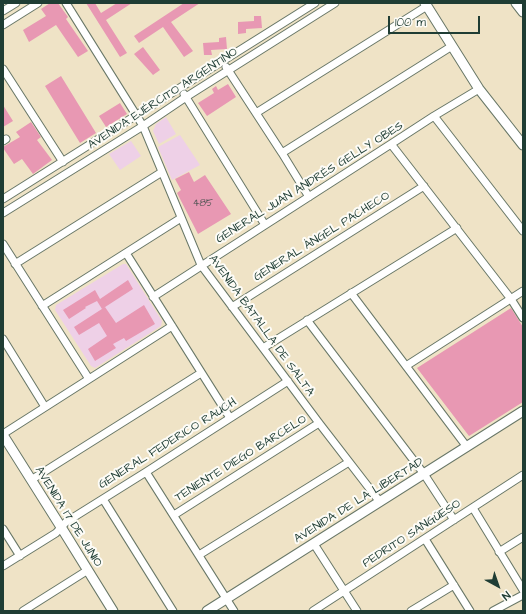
<!DOCTYPE html>
<html>
<head>
<meta charset="utf-8">
<style>
  body { margin:0 }
  #map { position:relative; width:526px; height:614px; overflow:hidden; background:#efe3c6; font-family:"Architects Daughter",sans-serif }
  canvas { display:block }
  .frame { position:absolute; inset:0; border:4px solid #1f3d34; pointer-events:none }
  .north { position:absolute; left:478px; top:566px; width:40px; height:40px; -webkit-text-stroke:3px #fdfcf7; paint-order:stroke; rotate:140deg; font-size:11px; font-weight:700; line-height:16px; text-align:center; color:#1f3d34 }
  .north::after { content:''; display:block; margin:auto; width:14px; height:18px; background:#1f3d34; clip-path:polygon(50% 0,100% 100%,50% 72%,0 100%) }
  .scale { position:absolute; left:388px; top:16px; width:92px; height:18px; box-sizing:border-box; border:2px solid #1f3d34; border-top:0; padding-left:5px; font-size:12px; line-height:14px; white-space:nowrap; color:#1f3d34; -webkit-text-stroke:3px #fdfcf7; paint-order:stroke }
</style>
</head>
<body>
<div id="map">
<canvas width="526" height="614"></canvas>
<div class="frame"></div>
<div class="north">N</div>
<div class="scale">100 m</div>
</div>
<script>
const context = document.querySelector('canvas').getContext('2d');
context.lineJoin = 'round';
function paint(path, color) {
  context.fillStyle = color;
  context.fill(path, 'evenodd');
}
function toPath(rows) {
  const path = new Path2D();
  for (const r of rows) {
    path.moveTo(r[0], r[1]);
    for (let i = 2; i < r.length; i += 2) path.lineTo(r[i], r[i + 1]);
  }
  return path;
}
function strokePath(path, color, width, dash) {
  context.strokeStyle = color;
  context.lineWidth = width;
  context.lineCap = dash ? 'butt' : 'round';
  context.setLineDash(dash || []);
  context.stroke(path);
}
function label(font, color, halo, rows, align = 'center') {
  context.font = font + ' "Architects Daughter",sans-serif';
  context.lineWidth = 4;
  context.setLineDash([]);
  context.textBaseline = 'middle';
  context.strokeStyle = halo;
  context.fillStyle = color;
  for (const [text, x, y, turn = 0] of rows) {
    context.save();
    context.translate(x, y);
    context.rotate((+turn || 0) * Math.PI / 180);
    context.textAlign = isNaN(turn) ? turn : align;
    if (halo) context.strokeText(text, 0, 0);
    context.fillText(text, 0, 0);
    context.restore();
  }
}
const built = toPath([
  [166,117,176,134,159,144,153,131,156,124],
  [180,135,200,165,172,180,158,147],
  [131,141,141,156,120,170,109,154],
  [123,264,126,264,162,321,161,326,95,368,91,366,55,310,56,305]
]);
const building = toPath([
  [50,3,58,3,68,17,66,19,88,51,78,57,56,25,29,42,23,30,46,16,41,9],
  [86,3,95,3,101,13,117,3,132,3,106,20,127,53,120,57],
  [184,3,200,3,171,22,193,51,184,57,163,27,139,43,134,36],
  [254,16,261,16,262,28,246,29,246,33,238,34,238,22,254,21],
  [226,37,227,49,211,50,212,55,204,55,203,43,219,42,219,38],
  [143,47,160,70,153,75,134,54],
  [61,76,96,133,80,143,45,86],
  [228,84,236,97,207,116,198,103,214,93,212,89,216,86,218,90],
  [120,103,127,114,106,127,99,116],
  [3,105,13,121,3,127],
  [31,122,41,137,37,140,52,160,33,174,22,159,14,164,3,148,3,147,20,137,16,132],
  [189,172,194,182,205,175,231,214,198,234,177,193,181,190,175,179],
  [128,280,133,289,102,309,97,301,85,307,86,308,69,319,63,310,95,290,100,299],
  [144,305,155,324,126,341,124,338,113,344,116,348,95,361,88,349,107,336,99,323,79,335,74,327,105,307,116,323],
  [511,308,523,327,523,402,469,436,417,368]
]);
const minor = toPath([
  [66,3,143,126,201,265,319,423,380,502],
  [3,11,16,3],
  [3,25,38,3],
  [226,67,282,153,309,197],
  [3,69,63,162],
  [184,94,265,225],
  [256,113,427,6],
  [434,116,523,231],
  [3,141,6,139],
  [391,144,511,299,523,318],
  [282,153,452,46],
  [3,199,315,3],
  [3,213,143,126,186,97,335,3],
  [3,244,89,379],
  [126,253,230,418],
  [15,264,162,172],
  [351,293,467,447],
  [153,297,391,144,434,116,479,89],
  [42,306,181,218],
  [232,307,424,186],
  [307,320,424,474,454,520],
  [3,339,45,407],
  [263,348,457,228],
  [406,366,523,291],
  [3,434,172,326],
  [146,472,234,611],
  [31,480,201,373],
  [103,499,173,611],
  [473,508,523,590],
  [174,515,319,423],
  [3,529,20,556],
  [425,539,470,611],
  [314,544,357,611],
  [499,552,523,537],
  [199,555,349,462],
  [3,566,56,533,66,522,146,472,288,381],
  [23,611,88,570],
  [313,611,523,475],
  [411,611,454,585],
  [493,611,523,595]
]);
const major = toPath([
  [425,3,479,89,523,145],
  [516,3,523,12],
  [3,435,61,527,113,611],
  [207,611,523,411]
]);
const numberNames = [
  ["485",203,204]
];
const streetNames = [
  ["AVENIDA EJÉRCITO ARGENTINO",163,99,-33],
  ["GENERAL JUAN ANDRÉS GELLY OBES",310,183,-32],
  ["GENERAL ÁNGEL PACHECO",322,237,-32],
  ["AVENIDA BATALLA DE SALTA",261,326,54],
  ["GENERAL FEDERICO RAUCH",168,444,-32],
  ["TENIENTE DIEGO BARCELO",241,459,-32],
  ["AVENIDA DE LA LIBERTAD",359,501,-32],
  ["AVENIDA 17 DE JUNIO",68,517,58],
  ["PEDRITO SANGÜESO",412,534,-33]
];
paint(built, '#eed0e7');
paint(building, '#e898b3');
strokePath(minor, '#687767', 9);
strokePath(major, '#687767', 11);
strokePath(minor, '#fff', 7);
strokePath(major, '#fff', 9);
label('10px', '#515454', null, numberNames);
label('12px', '#1f3d34', '#fdfcf7', streetNames);
</script>
</body>
</html>
